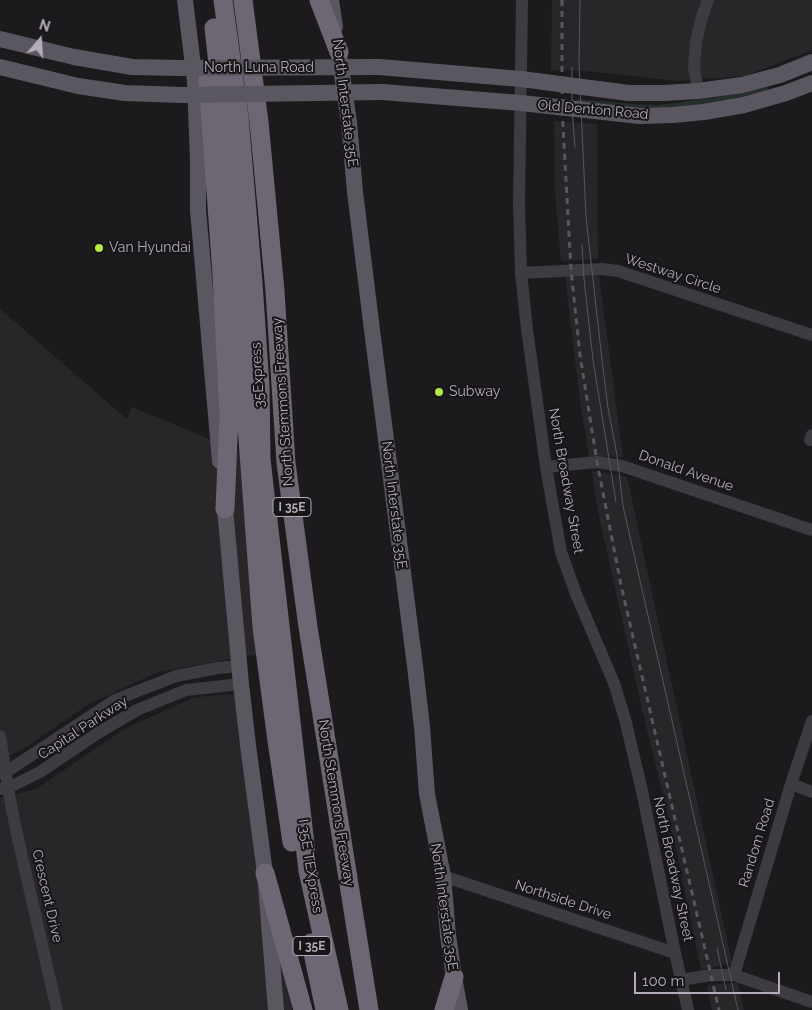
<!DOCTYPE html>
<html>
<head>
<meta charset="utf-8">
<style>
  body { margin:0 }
  #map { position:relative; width:812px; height:1010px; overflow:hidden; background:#1c1a1c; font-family:Raleway,sans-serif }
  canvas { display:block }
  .north { position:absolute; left:15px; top:15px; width:50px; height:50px; -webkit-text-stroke:4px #171517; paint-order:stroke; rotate:18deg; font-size:14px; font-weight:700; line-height:20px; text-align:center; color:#b3adbb }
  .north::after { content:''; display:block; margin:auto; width:18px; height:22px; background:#b3adbb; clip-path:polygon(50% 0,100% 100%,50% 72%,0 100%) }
  .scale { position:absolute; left:634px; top:972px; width:146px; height:22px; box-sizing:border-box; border:2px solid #b3adbb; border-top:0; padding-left:6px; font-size:15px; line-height:18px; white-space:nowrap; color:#b3adbb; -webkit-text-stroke:4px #171517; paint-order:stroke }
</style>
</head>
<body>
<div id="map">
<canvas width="812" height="1010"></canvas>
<div class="north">N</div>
<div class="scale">100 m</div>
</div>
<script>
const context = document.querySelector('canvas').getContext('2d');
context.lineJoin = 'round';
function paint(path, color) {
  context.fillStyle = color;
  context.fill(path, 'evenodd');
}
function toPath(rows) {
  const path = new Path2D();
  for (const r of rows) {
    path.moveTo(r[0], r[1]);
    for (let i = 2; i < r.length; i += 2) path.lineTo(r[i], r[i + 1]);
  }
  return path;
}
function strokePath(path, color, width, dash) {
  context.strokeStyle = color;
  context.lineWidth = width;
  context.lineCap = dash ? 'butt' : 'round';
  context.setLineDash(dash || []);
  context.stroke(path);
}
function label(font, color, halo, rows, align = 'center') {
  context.font = font + ' Raleway,sans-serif';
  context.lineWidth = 4;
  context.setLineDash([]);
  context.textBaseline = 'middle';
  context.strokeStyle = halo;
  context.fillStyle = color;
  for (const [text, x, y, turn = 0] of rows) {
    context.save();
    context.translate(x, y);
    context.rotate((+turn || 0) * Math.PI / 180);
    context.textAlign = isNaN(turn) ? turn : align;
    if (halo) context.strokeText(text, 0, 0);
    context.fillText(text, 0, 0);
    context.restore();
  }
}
const built = toPath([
  [552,0,812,0,812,50,745,76,678,81,585,71,551,70],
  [554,121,597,124,598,259,561,261,555,194],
  [565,276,599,276,623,457,589,456,580,401],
  [0,309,127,419,132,407,250,456,270,652,158,672,89,704,20,751,0,759],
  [592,471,627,477,732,963,701,970,677,853,642,709,598,512],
  [237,694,238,736,292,1010,0,1010,0,798,36,789,126,728,195,697],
  [738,983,744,1010,712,1010,707,989,708,985]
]);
const green = toPath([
  [767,87,769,92,745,98,679,108,634,108,577,103,576,99,634,104,658,105,713,98,760,88]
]);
const minor = toPath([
  [522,0,519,204,521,273,527,329,546,467,561,552,576,594,614,683,625,719,642,791,675,953,688,1010],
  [698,91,694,67,696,42,701,20,708,0],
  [521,273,602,269,618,271,812,335],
  [810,440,812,435],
  [546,467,597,462,622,466,812,530],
  [0,736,8,788,16,830,57,1010],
  [0,773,6,772,115,700,176,676,218,668,239,666],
  [791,784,812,792],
  [0,789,8,788,40,772,98,733,137,710,186,690,241,684],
  [443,876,675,953],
  [734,975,791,784,812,721],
  [681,980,711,975,734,975,812,1002]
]);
const major = toPath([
  [185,0,195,82,198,161,198,210,220,461],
  [331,0,335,27],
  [0,39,74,57,132,67,180,68],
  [339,54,349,122,355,192,372,330,415,666,422,727,427,794,443,876,448,935,454,977,460,1010],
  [0,67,78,86,125,93,183,95],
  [379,67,521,79,629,93,664,93,698,91,742,85,780,75,812,62],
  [382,92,521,103,640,116,673,115,704,112,744,105,786,93,812,83],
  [224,498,241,684,248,745,265,873,276,1010]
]);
const highway = toPath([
  [223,0,239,117,253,283,260,386,261,459,308,871,339,1010],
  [243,0,259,122,275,291,286,463,308,627,369,1010],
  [319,0,339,52],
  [214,28,224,117,262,627,277,741,292,842],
  [208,80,222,275,229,416,225,509],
  [265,873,303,1010],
  [311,943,325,1010],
  [444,1010,454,977]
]);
const tram = toPath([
  [580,0,579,63,586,217,602,360,608,408,617,455,623,506,738,1010],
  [572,67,572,110,575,147],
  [582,245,584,279,593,360,616,502],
  [717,948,726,990]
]);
const rail = toPath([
  [562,0,562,108,571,270,580,355,597,462,621,585,719,1010]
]);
const majorBridge = toPath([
  [180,68,379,67],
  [183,95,382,92]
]);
const markers = [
  [99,248,5,"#afea45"],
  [439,392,5,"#afea45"]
];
const shields = [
  [292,507,38],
  [312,946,38]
];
const shieldNames = [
  ["I 35E",292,507],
  ["I 35E",312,946]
];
const streetNames = [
  ["North Luna Road",259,68],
  ["North Interstate 35E",345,103,83],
  ["Old Denton Road",593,110,5],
  ["Westway Circle",673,274,18],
  ["35Express",258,375,-93],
  ["North Stemmons Freeway",283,402,-94],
  ["Donald Avenue",686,471,19],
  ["North Broadway Street",566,481,80],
  ["North Interstate 35E",394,505,83],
  ["Capital Parkway",83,728,-33],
  ["North Stemmons Freeway",336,803,81],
  ["Random Road",757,843,-73],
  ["I 35E TEXpress",310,866,81],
  ["North Broadway Street",673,869,78],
  ["Crescent Drive",47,896,77],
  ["Northside Drive",563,900,18],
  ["North Interstate 35E",444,907,82]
];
const poiNames = [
  ["Van Hyundai",109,248],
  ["Subway",449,392]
];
paint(built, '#282629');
paint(green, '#262f2d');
strokePath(minor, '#3e3b41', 12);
strokePath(major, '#5b5760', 16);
strokePath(highway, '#6c6772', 19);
strokePath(tram, '#5a565e', 1);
strokePath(rail, '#5a565e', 3, [6, 5]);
strokePath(majorBridge, '#5b5760', 16);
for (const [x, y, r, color] of markers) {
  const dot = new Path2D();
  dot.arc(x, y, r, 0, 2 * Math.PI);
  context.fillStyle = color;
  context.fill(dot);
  strokePath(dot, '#171517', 2);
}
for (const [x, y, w] of shields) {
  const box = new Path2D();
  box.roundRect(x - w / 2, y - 9.5, w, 19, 4);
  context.fillStyle = '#171517';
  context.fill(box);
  strokePath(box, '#b3adbb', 1);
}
label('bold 12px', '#b3adbb', null, shieldNames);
label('14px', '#b3adbb', '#171517', streetNames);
label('14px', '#b3adbb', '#171517', poiNames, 'left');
</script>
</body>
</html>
